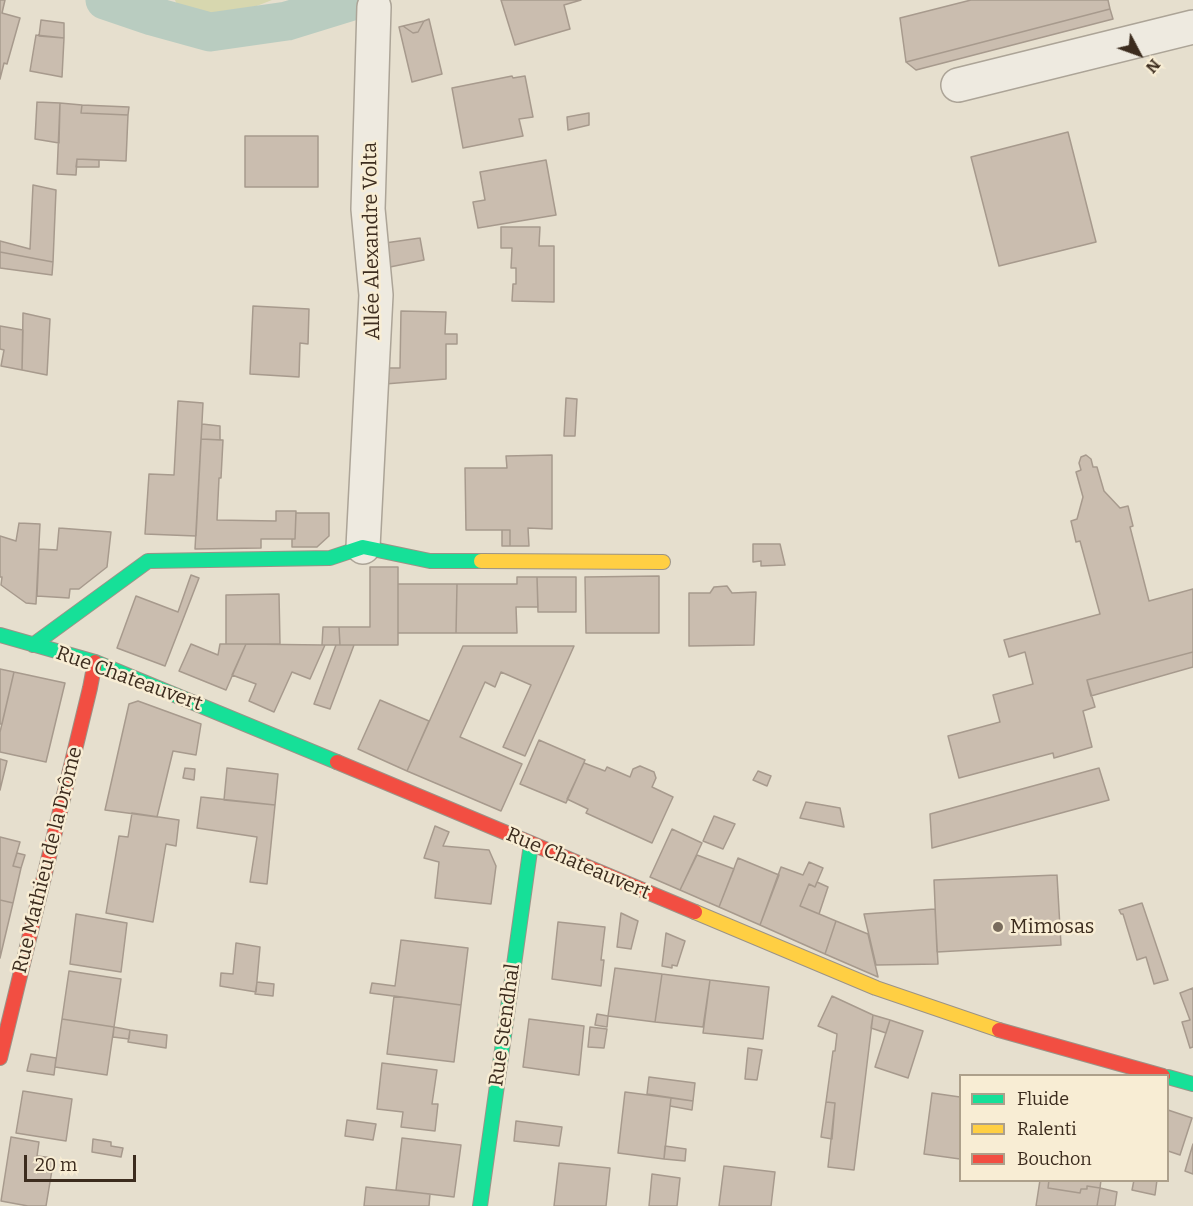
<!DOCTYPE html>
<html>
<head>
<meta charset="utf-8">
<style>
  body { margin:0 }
  #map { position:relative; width:1193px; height:1206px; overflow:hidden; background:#e6dfce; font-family:Bitter,serif }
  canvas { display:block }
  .legend { position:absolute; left:959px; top:1074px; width:210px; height:108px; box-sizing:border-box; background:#f8edd4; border:2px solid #ada08b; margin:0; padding:8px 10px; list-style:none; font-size:18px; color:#3c2c1e }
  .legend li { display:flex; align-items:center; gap:12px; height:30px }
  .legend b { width:30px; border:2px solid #ada08b }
  .north { position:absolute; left:1109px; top:24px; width:60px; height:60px; -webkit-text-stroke:4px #f8edd4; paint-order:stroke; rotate:131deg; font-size:16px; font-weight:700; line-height:24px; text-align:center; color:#3c2c1e }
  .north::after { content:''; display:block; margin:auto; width:21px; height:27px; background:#3c2c1e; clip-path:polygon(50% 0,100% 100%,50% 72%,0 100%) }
  .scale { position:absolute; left:24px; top:1155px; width:112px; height:27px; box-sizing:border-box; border:3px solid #3c2c1e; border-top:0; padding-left:8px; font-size:18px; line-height:21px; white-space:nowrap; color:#3c2c1e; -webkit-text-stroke:4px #f8edd4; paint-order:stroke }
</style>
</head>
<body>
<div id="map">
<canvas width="1193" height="1206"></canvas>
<ul class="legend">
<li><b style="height:8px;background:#16e098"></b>Fluide</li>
<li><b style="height:8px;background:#ffcf43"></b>Ralenti</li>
<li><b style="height:8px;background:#f24e42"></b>Bouchon</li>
</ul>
<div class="north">N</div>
<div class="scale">20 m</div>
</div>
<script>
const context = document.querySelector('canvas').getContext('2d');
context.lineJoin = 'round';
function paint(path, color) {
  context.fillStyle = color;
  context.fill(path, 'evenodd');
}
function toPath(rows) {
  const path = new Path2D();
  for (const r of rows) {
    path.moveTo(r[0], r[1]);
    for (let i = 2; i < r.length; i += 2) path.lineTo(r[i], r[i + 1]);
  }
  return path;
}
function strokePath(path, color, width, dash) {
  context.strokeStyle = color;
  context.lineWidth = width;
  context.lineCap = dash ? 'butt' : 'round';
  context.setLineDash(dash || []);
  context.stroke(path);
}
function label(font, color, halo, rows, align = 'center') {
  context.font = font + ' Bitter,serif';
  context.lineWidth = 5;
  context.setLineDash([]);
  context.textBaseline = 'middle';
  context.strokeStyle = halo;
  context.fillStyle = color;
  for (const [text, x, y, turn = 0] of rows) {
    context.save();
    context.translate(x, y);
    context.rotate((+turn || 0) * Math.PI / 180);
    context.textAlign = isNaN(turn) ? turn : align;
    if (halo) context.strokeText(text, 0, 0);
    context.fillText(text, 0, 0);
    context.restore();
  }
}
const green = toPath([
  [175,0,272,0,188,33]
]);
const canal = toPath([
  [105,0,152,16,210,32,287,21,355,0]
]);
const building = toPath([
  [0,0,5,0,2,13,20,18,7,64,4,63,0,79,0,0],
  [501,0,581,0,564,5,570,29,515,45,501,0],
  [971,0,1108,0,1110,9,906,62,900,18,971,0],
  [1110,9,1113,19,916,70,906,62,1110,9],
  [429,19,442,74,412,82,399,27,403,26,413,33,418,32,424,21,429,19],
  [41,20,64,23,64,38,39,36,41,20],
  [424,21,418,32,413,33,403,26,424,21],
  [36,35,64,38,62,77,30,71,36,35],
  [512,76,513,78,525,76,533,117,519,119,523,136,463,148,452,88,512,76],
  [37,102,60,103,59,143,35,139,37,102],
  [60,103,82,105,81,113,128,115,126,161,77,159,76,175,57,174,60,103],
  [82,105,129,107,128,115,81,113,82,105],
  [589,113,589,125,568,130,567,117,589,113],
  [1068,132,1096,242,999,266,971,157,1068,132],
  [245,136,318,136,318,187,245,187,245,136],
  [77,159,99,160,99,167,76,167,77,159],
  [546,160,556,215,478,228,473,202,485,200,480,172,546,160],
  [33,185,56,190,53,262,0,252,0,241,30,249,33,185],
  [501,227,540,227,539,246,554,246,554,302,512,301,513,284,516,284,516,268,511,268,512,248,501,248,501,227],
  [420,238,424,260,390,267,385,243,420,238],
  [0,252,53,262,52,275,0,268,0,252],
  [253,306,309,309,308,344,300,343,299,377,250,374,253,306],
  [401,311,446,312,445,334,457,334,457,344,446,344,446,379,385,384,385,368,400,368,401,311],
  [23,313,50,319,47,375,22,370,23,313],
  [0,326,23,330,22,370,1,366,4,350,0,349,0,326],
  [566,398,577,399,575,436,564,436,566,398],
  [178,401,203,403,196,536,145,534,149,474,174,475,178,401],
  [202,424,220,426,220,440,201,439,202,424],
  [201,439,223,440,221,478,219,478,217,520,276,521,276,511,296,511,295,539,261,539,261,548,195,549,201,439],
  [552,455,552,529,528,528,529,546,510,546,510,530,466,530,465,468,507,468,506,456,552,455],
  [1086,455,1091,459,1093,467,1097,467,1104,491,1120,508,1128,506,1133,526,1130,527,1149,601,1193,589,1193,652,1087,680,1095,707,1083,711,1092,747,1054,758,1053,753,959,778,948,736,1000,722,993,695,1033,684,1025,652,1009,657,1004,640,1100,614,1080,541,1076,542,1071,521,1077,519,1083,497,1076,472,1081,470,1079,463,1081,457,1086,455],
  [296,513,329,513,329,536,317,547,292,547,292,539,295,539,296,513],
  [19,523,40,524,36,604,26,603,1,585,2,577,0,577,0,536,16,541,19,523],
  [59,528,111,532,107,567,79,589,70,589,69,598,37,596,39,549,57,550,59,528],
  [502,530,510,530,510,546,502,546,502,530],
  [753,544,780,544,785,565,761,566,761,561,753,562,753,544],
  [370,567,398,567,398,645,340,645,339,627,370,627,370,567],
  [191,575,199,578,165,666,117,648,136,596,178,612,191,575],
  [659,576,659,633,586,633,585,577,659,576],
  [517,577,537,577,538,607,516,607,517,633,456,633,457,584,517,584,517,577],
  [537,577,576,577,576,612,538,612,537,577],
  [398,584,457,584,456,633,398,633,398,584],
  [727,586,732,593,756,592,754,645,689,646,689,593,710,593,714,587,727,586],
  [279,594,280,644,226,644,226,595,279,594],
  [323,627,339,627,340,645,322,645,323,627],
  [191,644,218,655,220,644,246,644,226,690,179,671,191,644],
  [246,644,322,645,325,645,310,679,292,672,274,712,249,701,256,684,232,675,246,644],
  [336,645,354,645,330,709,314,704,336,645],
  [463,646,574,646,525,756,503,747,531,685,501,672,495,687,485,682,460,737,522,764,501,811,407,771,463,646],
  [1193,652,1193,667,1091,696,1087,680,1193,652],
  [0,669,14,672,2,724,0,724,0,669],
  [14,672,65,683,46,762,0,752,0,732,14,672],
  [380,700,429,721,407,771,358,749,380,700],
  [138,701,201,724,196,755,173,751,157,817,105,810,129,704,138,701],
  [539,740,585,760,566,803,520,784,539,740],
  [0,759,7,761,0,790,0,759],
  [584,763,605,771,607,767,630,777,633,769,640,766,654,772,656,778,652,787,673,797,652,843,586,813,588,809,567,799,584,763],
  [185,768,195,769,194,780,183,778,185,768],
  [227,768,278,774,275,805,224,800,227,768],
  [1099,768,1109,800,932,848,930,814,1099,768],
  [758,771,771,776,767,786,753,780,758,771],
  [201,797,275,805,267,884,250,882,257,837,197,828,201,797],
  [806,802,840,808,844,827,800,818,806,802],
  [132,813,179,820,176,846,166,844,153,922,106,913,119,836,128,837,132,813],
  [714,816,735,824,723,849,703,841,714,816],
  [435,826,449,832,443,846,489,850,496,866,491,904,435,898,439,862,424,858,435,826],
  [672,829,702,843,680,890,650,877,672,829],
  [0,837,20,842,13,866,21,868,13,903,0,900,0,837],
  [17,853,25,855,21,868,13,866,17,853],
  [697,855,734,869,719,907,680,890,697,855],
  [738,858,779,875,760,925,719,907,738,858],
  [809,862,823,868,815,887,809,884,800,906,836,921,825,954,760,925,781,867,803,875,809,862],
  [1057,875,1061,945,937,952,934,880,1057,875],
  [817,882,828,887,819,914,800,906,809,884,815,887,817,882],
  [0,900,13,903,0,958,0,900],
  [1142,903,1168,980,1154,984,1146,957,1137,960,1123,914,1121,914,1119,910,1142,903],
  [935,909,938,964,876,965,864,914,935,909],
  [621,913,638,921,631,949,617,947,621,913],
  [76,914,127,923,121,972,70,964,76,914],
  [836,921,868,934,878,977,825,954,836,921],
  [558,922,605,927,601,960,604,960,601,986,552,979,558,922],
  [666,933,685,941,677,966,672,965,672,968,662,966,666,933],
  [401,940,468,948,461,1005,370,993,372,983,395,986,401,940],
  [236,943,260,947,256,992,220,986,221,973,233,974,236,943],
  [615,968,662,974,655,1022,608,1016,615,968],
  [69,971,121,979,114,1027,62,1019,69,971],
  [662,974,710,980,703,1027,655,1022,662,974],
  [710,980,769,987,763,1039,703,1033,710,980],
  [257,982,274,984,273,996,255,994,257,982],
  [1193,988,1193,1047,1190,1048,1182,1022,1190,1020,1180,993,1193,988],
  [394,996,461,1005,454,1062,387,1054,394,996],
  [832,996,873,1015,854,1170,828,1167,835,1103,826,1102,833,1051,835,1051,837,1034,818,1026,832,996],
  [597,1014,608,1016,607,1027,595,1025,597,1014],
  [873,1015,890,1020,886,1033,871,1028,873,1015],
  [62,1019,114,1027,107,1075,55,1067,62,1019],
  [529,1019,584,1026,579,1075,523,1067,529,1019],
  [890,1020,923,1031,908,1078,875,1067,890,1020],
  [114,1027,130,1030,129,1039,113,1037,114,1027],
  [590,1027,607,1029,604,1048,588,1047,590,1027],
  [130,1030,167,1035,166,1048,128,1042,130,1030],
  [748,1048,762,1050,757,1080,745,1079,748,1048],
  [31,1054,56,1058,54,1075,27,1071,31,1054],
  [382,1063,437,1070,432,1104,438,1104,435,1131,401,1127,403,1112,377,1109,382,1063],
  [649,1077,695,1083,693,1101,647,1094,649,1077],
  [23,1091,72,1099,66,1141,16,1133,23,1091],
  [625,1092,671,1098,664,1159,618,1153,625,1092],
  [932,1093,960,1097,960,1159,924,1154,932,1093],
  [671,1098,693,1101,692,1110,670,1106,671,1098],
  [826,1102,835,1103,832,1139,821,1137,826,1102],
  [1168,1110,1192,1118,1180,1155,1168,1151,1168,1110],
  [347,1120,376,1124,373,1140,345,1136,347,1120],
  [516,1121,562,1127,559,1146,514,1141,516,1121],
  [11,1137,39,1142,37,1156,54,1158,46,1206,28,1206,1,1201,11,1137],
  [402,1138,461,1145,454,1197,396,1190,402,1138],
  [93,1139,111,1142,111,1146,123,1148,121,1157,92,1152,93,1139],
  [1193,1144,1193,1174,1185,1171,1193,1144],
  [665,1146,686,1149,685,1161,664,1159,665,1146],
  [559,1163,610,1168,606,1206,554,1206,559,1163],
  [724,1166,775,1172,771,1206,719,1206,724,1166],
  [652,1174,680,1178,677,1206,649,1206,652,1174],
  [1040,1180,1049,1180,1048,1188,1080,1193,1081,1189,1087,1189,1087,1186,1100,1188,1097,1206,1036,1206,1040,1180],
  [1049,1180,1101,1180,1100,1188,1087,1186,1087,1189,1081,1189,1080,1193,1048,1188,1049,1180],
  [1134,1180,1157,1180,1155,1195,1132,1190,1134,1180],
  [366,1187,430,1194,429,1206,364,1206,366,1187],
  [1100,1188,1117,1192,1115,1206,1097,1206,1100,1188]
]);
const street = toPath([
  [958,85,1193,27],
  [363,547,376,295,368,209,374,7]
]);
const fast = toPath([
  [0,635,95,662,337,762],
  [33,645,148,561,330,558,363,547,430,561,481,561],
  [1168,1077,1193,1084],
  [480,1206,531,844]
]);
const slow = toPath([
  [481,561,663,562],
  [695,912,876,988,999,1030]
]);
const jam = toPath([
  [337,762,695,912],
  [999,1030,1163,1076],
  [0,1058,90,688,95,662]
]);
const markers = [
  [998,927,6,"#786b5c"]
];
const streetNames = [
  ["Allée Alexandre Volta",372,241,-91],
  ["Rue Chateauvert",129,679,20],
  ["Rue Mathieu de la Drôme",48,860,-76],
  ["Rue Chateauvert",578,864,23],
  ["Rue Stendhal",505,1025,-82]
];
const poiNames = [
  ["Mimosas",1010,927]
];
paint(green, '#d7d7af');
strokePath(canal, '#b9ccc0', 39);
paint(building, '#cabdaf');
strokePath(building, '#a79a8d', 1.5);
strokePath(street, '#aca497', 36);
strokePath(fast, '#9b9387', 16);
strokePath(slow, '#9b9387', 16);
strokePath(jam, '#9b9387', 16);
strokePath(street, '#eeeae0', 33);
strokePath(fast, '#16e098', 14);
strokePath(slow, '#ffcf43', 14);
strokePath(jam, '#f24e42', 14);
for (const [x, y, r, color] of markers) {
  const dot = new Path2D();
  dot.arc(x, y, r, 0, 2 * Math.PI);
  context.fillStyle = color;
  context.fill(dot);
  strokePath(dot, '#f8edd4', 2);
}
label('20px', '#3c2c1e', '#f8edd4', streetNames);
label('20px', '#3c2c1e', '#f8edd4', poiNames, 'left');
</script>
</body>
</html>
